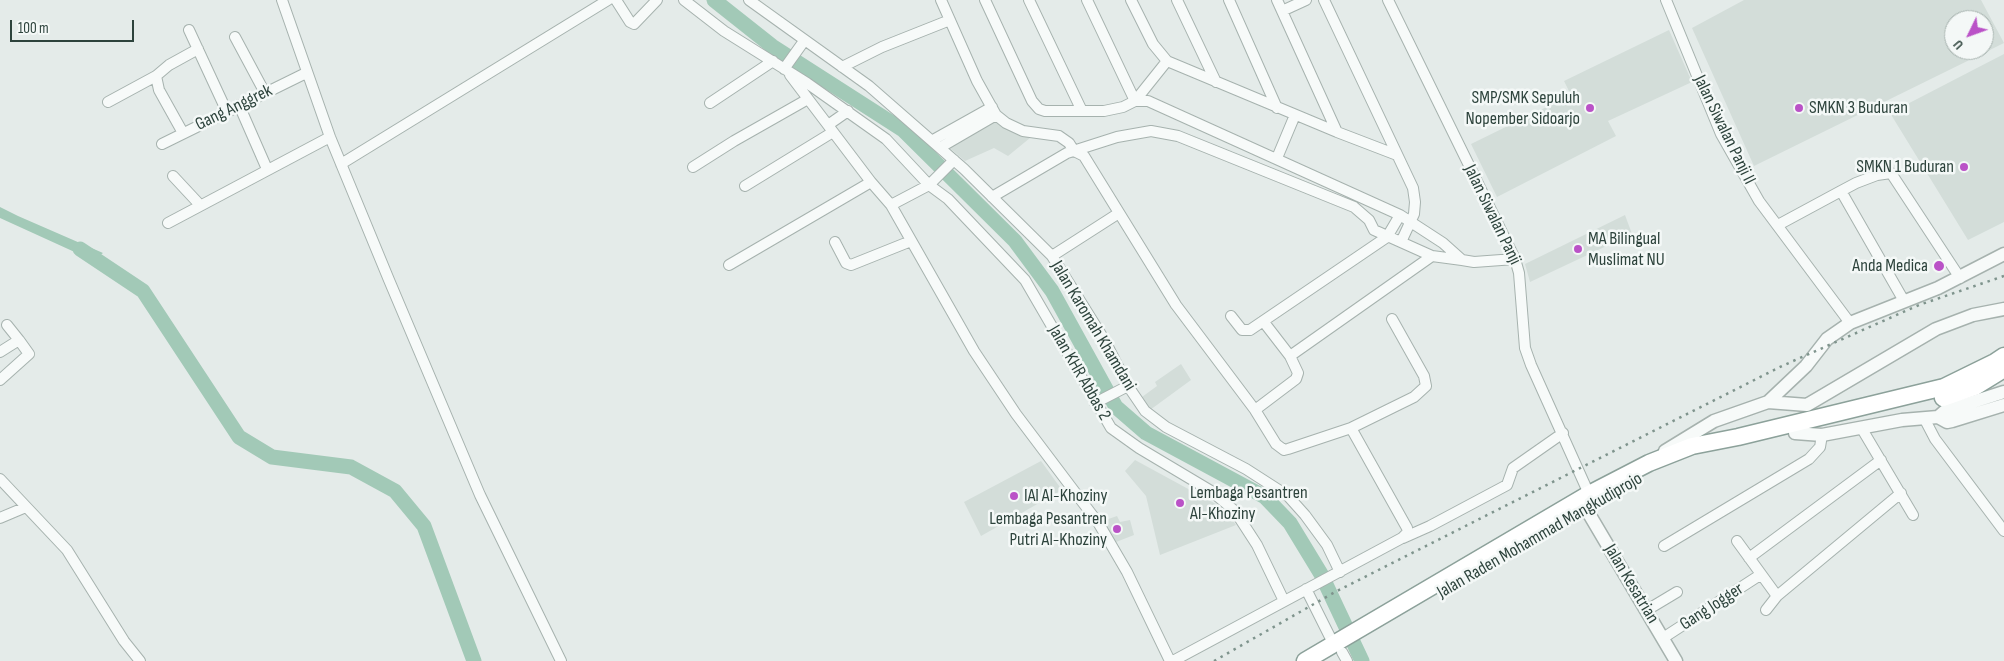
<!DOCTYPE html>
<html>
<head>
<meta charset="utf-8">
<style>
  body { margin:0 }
  #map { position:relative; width:2004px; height:661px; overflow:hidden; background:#e4ebe9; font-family:"Sofia Sans Condensed",sans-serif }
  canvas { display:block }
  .north { position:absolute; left:1944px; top:10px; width:50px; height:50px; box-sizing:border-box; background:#f4f8f7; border:1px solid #a4b0ac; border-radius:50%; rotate:228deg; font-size:14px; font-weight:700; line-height:20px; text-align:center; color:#2d433c }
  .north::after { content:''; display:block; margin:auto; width:18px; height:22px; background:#ba52c7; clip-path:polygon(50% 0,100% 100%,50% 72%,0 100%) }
  .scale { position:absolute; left:10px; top:20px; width:124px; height:22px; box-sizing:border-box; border:2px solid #2d433c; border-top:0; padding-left:6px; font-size:15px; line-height:18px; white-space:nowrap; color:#2d433c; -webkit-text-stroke:4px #f4f8f7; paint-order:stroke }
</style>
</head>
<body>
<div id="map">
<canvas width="2004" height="661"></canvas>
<div class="north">U</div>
<div class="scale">100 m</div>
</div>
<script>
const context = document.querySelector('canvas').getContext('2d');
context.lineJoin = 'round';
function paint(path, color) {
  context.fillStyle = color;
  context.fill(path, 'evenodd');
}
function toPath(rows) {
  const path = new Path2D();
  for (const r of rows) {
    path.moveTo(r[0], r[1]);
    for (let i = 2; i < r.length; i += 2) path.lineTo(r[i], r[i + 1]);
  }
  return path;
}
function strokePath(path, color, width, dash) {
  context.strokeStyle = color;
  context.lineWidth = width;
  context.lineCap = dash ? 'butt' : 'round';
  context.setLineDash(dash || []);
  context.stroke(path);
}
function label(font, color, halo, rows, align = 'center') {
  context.font = font + ' "Sofia Sans Condensed",sans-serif';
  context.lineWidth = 5;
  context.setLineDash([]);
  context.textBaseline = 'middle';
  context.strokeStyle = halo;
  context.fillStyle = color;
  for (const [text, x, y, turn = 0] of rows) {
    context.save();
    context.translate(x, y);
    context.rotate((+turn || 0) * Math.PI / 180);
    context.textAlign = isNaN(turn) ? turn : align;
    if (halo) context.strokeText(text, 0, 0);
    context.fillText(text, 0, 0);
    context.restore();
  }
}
const built = toPath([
  [1744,0,1981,0,2004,43,1754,166,1692,28],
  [1954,20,1984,20,1984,50,1954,50],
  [1669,30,1692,82,1608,121,1616,136,1497,197,1471,144,1571,95,1564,81],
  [2004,54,2004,222,1968,240,1890,113],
  [989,112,1005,127,1030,138,1008,156,994,148,965,161,940,140],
  [1625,215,1632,234,1530,282,1525,264],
  [1181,364,1191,380,1150,410,1142,397,1157,386,1155,382],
  [1135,460,1225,509,1236,525,1160,555,1146,496,1125,471],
  [1041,461,1062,490,981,536,964,502],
  [1117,516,1120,522,1130,520,1134,535,1111,544,1097,523]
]);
const water = toPath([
  [0,207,18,216,103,253,95,259,79,254,0,218]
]);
const river = toPath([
  [714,0,772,46,903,130,1015,241,1052,291,1116,407,1146,433,1265,497,1290,523,1321,574,1362,661],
  [80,249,143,291,239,437,272,457,351,467,395,491,424,526,474,661]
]);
const minor = toPath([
  [282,0,330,137,389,280,480,495,561,661],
  [616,0,630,22,634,24,657,0],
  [684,0,724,31,807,83,886,139,929,185,954,160],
  [749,0,869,86,964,169,1052,256,1105,341,1128,386,1145,411,1166,427,1246,469,1288,496,1305,515,1327,545,1340,572],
  [941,0,977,81,996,115,1006,123,1023,131,1059,136,1069,143,1074,151,1084,156,1176,305,1255,410,1276,444,1284,450,1288,449,1351,428,1407,528,1408,532,1402,538,1173,661],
  [985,0,1032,101,1039,109,1045,111,1104,111,1123,107,1135,101,1148,101,1400,215,1443,243,1462,260,1432,256,1374,230,1369,220,1354,207,1178,136,1151,131,1117,137,1067,153,992,197],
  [1029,0,1082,111],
  [1087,0,1135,101],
  [1131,0,1153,44,1167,61,1337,132,1397,155],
  [1177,0,1216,82],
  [1229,0,1277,108],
  [1277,0,1337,132],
  [1324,0,1413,188,1415,202,1414,214,1401,242],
  [1388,0,1515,259,1519,273,1525,348,1531,365,1589,494],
  [1666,0,1721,134,1759,201,1850,323],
  [1282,11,1306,0],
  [189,30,227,112],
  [235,37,265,93],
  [842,67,882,47,950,20],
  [784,69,804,41],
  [790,75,871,182],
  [156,76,159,90,183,133],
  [1135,101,1167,61],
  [108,102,156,76,169,65,198,49],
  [710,103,773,61],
  [239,105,267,169],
  [828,125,848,111],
  [933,140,992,107],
  [162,144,306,73],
  [941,147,996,115],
  [1277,158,1295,115],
  [341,164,608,0],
  [693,167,734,141,808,99],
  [173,176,200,205],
  [745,186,833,132],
  [891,205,929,185,948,199,1025,280,1111,428,1139,448,1211,491,1235,511,1257,545,1284,601],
  [168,223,330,137],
  [1778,225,1841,191],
  [835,242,846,263,851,265,911,241],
  [1052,256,1119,213],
  [1462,260,1474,262,1515,259],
  [729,265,871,182,891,205,974,351,1016,414,1099,524,1127,572,1170,661],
  [1904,301,1841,191,1856,183,1877,175,1891,173,1960,278],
  [1231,316,1242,330,1250,330,1387,237,1400,215],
  [0,352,19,340,7,325],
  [1290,356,1432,256],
  [0,380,29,354,19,340],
  [1095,403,1128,386],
  [1255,410,1296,379,1298,373,1290,356,1263,321],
  [1924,418,1935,439,2004,531],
  [1351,428,1414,397,1426,386,1424,376,1392,319],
  [1862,429,1913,515],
  [0,479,67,550,124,641,140,661],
  [0,518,26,507],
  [1403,538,1430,526,1507,485,1513,468,1563,433],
  [1737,541,1777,596],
  [1664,546,1809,459,1820,447,1822,435],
  [1749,558,1881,460],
  [1306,589,1334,645],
  [1647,610,1677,592],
  [1766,610,1777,596,1901,493],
  [1663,638,1760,575],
  [1342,652,1347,661]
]);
const tertiary = toPath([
  [1768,402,1806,366,1827,339,1850,323,1938,288,2004,254],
  [1938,417,1947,422,1952,421,2004,405],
  [1795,433,1822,435,1902,420,1938,417,1945,411,2004,392],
  [1665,451,1714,421,1768,402,1807,405,1936,329,1973,315,2004,309],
  [1585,507,1676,661]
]);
const trunk = toPath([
  [1943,398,1975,387,2004,369],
  [1305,661,1589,494,1649,463,1692,446,1738,437,1944,387,1995,362,2004,356]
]);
const rail = toPath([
  [1214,661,1335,592,1782,366,1919,305,2004,276]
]);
const markers = [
  [1590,108,5,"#ba52c7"],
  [1799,108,5,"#ba52c7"],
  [1964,167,5,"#ba52c7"],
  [1578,249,5,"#ba52c7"],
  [1939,266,6,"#ba52c7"],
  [1014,496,5,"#ba52c7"],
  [1180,503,5,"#ba52c7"],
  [1117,529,5,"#ba52c7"]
];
const poiNames = [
  ["SMP/SMK Sepuluh",1580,98],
  ["Nopember Sidoarjo",1580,119],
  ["SMKN 3 Buduran",1809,108,"left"],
  ["SMKN 1 Buduran",1954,167],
  ["MA Bilingual",1588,239,"left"],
  ["Muslimat NU",1588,260,"left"],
  ["Anda Medica",1928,266],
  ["Lembaga Pesantren",1190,493,"left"],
  ["Al-Khoziny",1190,514,"left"],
  ["IAI Al-Khoziny",1024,496,"left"],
  ["Lembaga Pesantren",1107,519],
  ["Putri Al-Khoziny",1107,540]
];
const streetNames = [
  ["Gang Anggrek",234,108,-26],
  ["Jalan Siwalan Panji II",1724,130,64],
  ["Jalan Siwalan Panji",1492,215,64],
  ["Jalan Karomah Khamdani",1093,326,59],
  ["Jalan KHR Abbas 2",1079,373,60],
  ["Jalan Raden Mohammad Mangkudiprojo",1540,536,-30],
  ["Jalan Kesatrian",1631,584,59],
  ["Gang Jogger",1712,607,-33]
];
paint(built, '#d3ddd9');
paint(water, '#a2c9b7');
strokePath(river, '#a2c9b7', 15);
strokePath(minor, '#a6b2ae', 12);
strokePath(tertiary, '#a6b2ae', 15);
strokePath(trunk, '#8ca19a', 19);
strokePath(minor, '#f7faf9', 10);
strokePath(tertiary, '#f7faf9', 12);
strokePath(trunk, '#fff', 16);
strokePath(rail, '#7f948d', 2.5, [2.5, 5]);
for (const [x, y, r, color] of markers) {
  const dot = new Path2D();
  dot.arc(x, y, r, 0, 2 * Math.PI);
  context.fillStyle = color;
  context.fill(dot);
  strokePath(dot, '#f4f8f7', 2);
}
label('18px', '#2d433c', '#f4f8f7', poiNames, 'right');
label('18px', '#2d433c', '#f4f8f7', streetNames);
</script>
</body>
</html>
